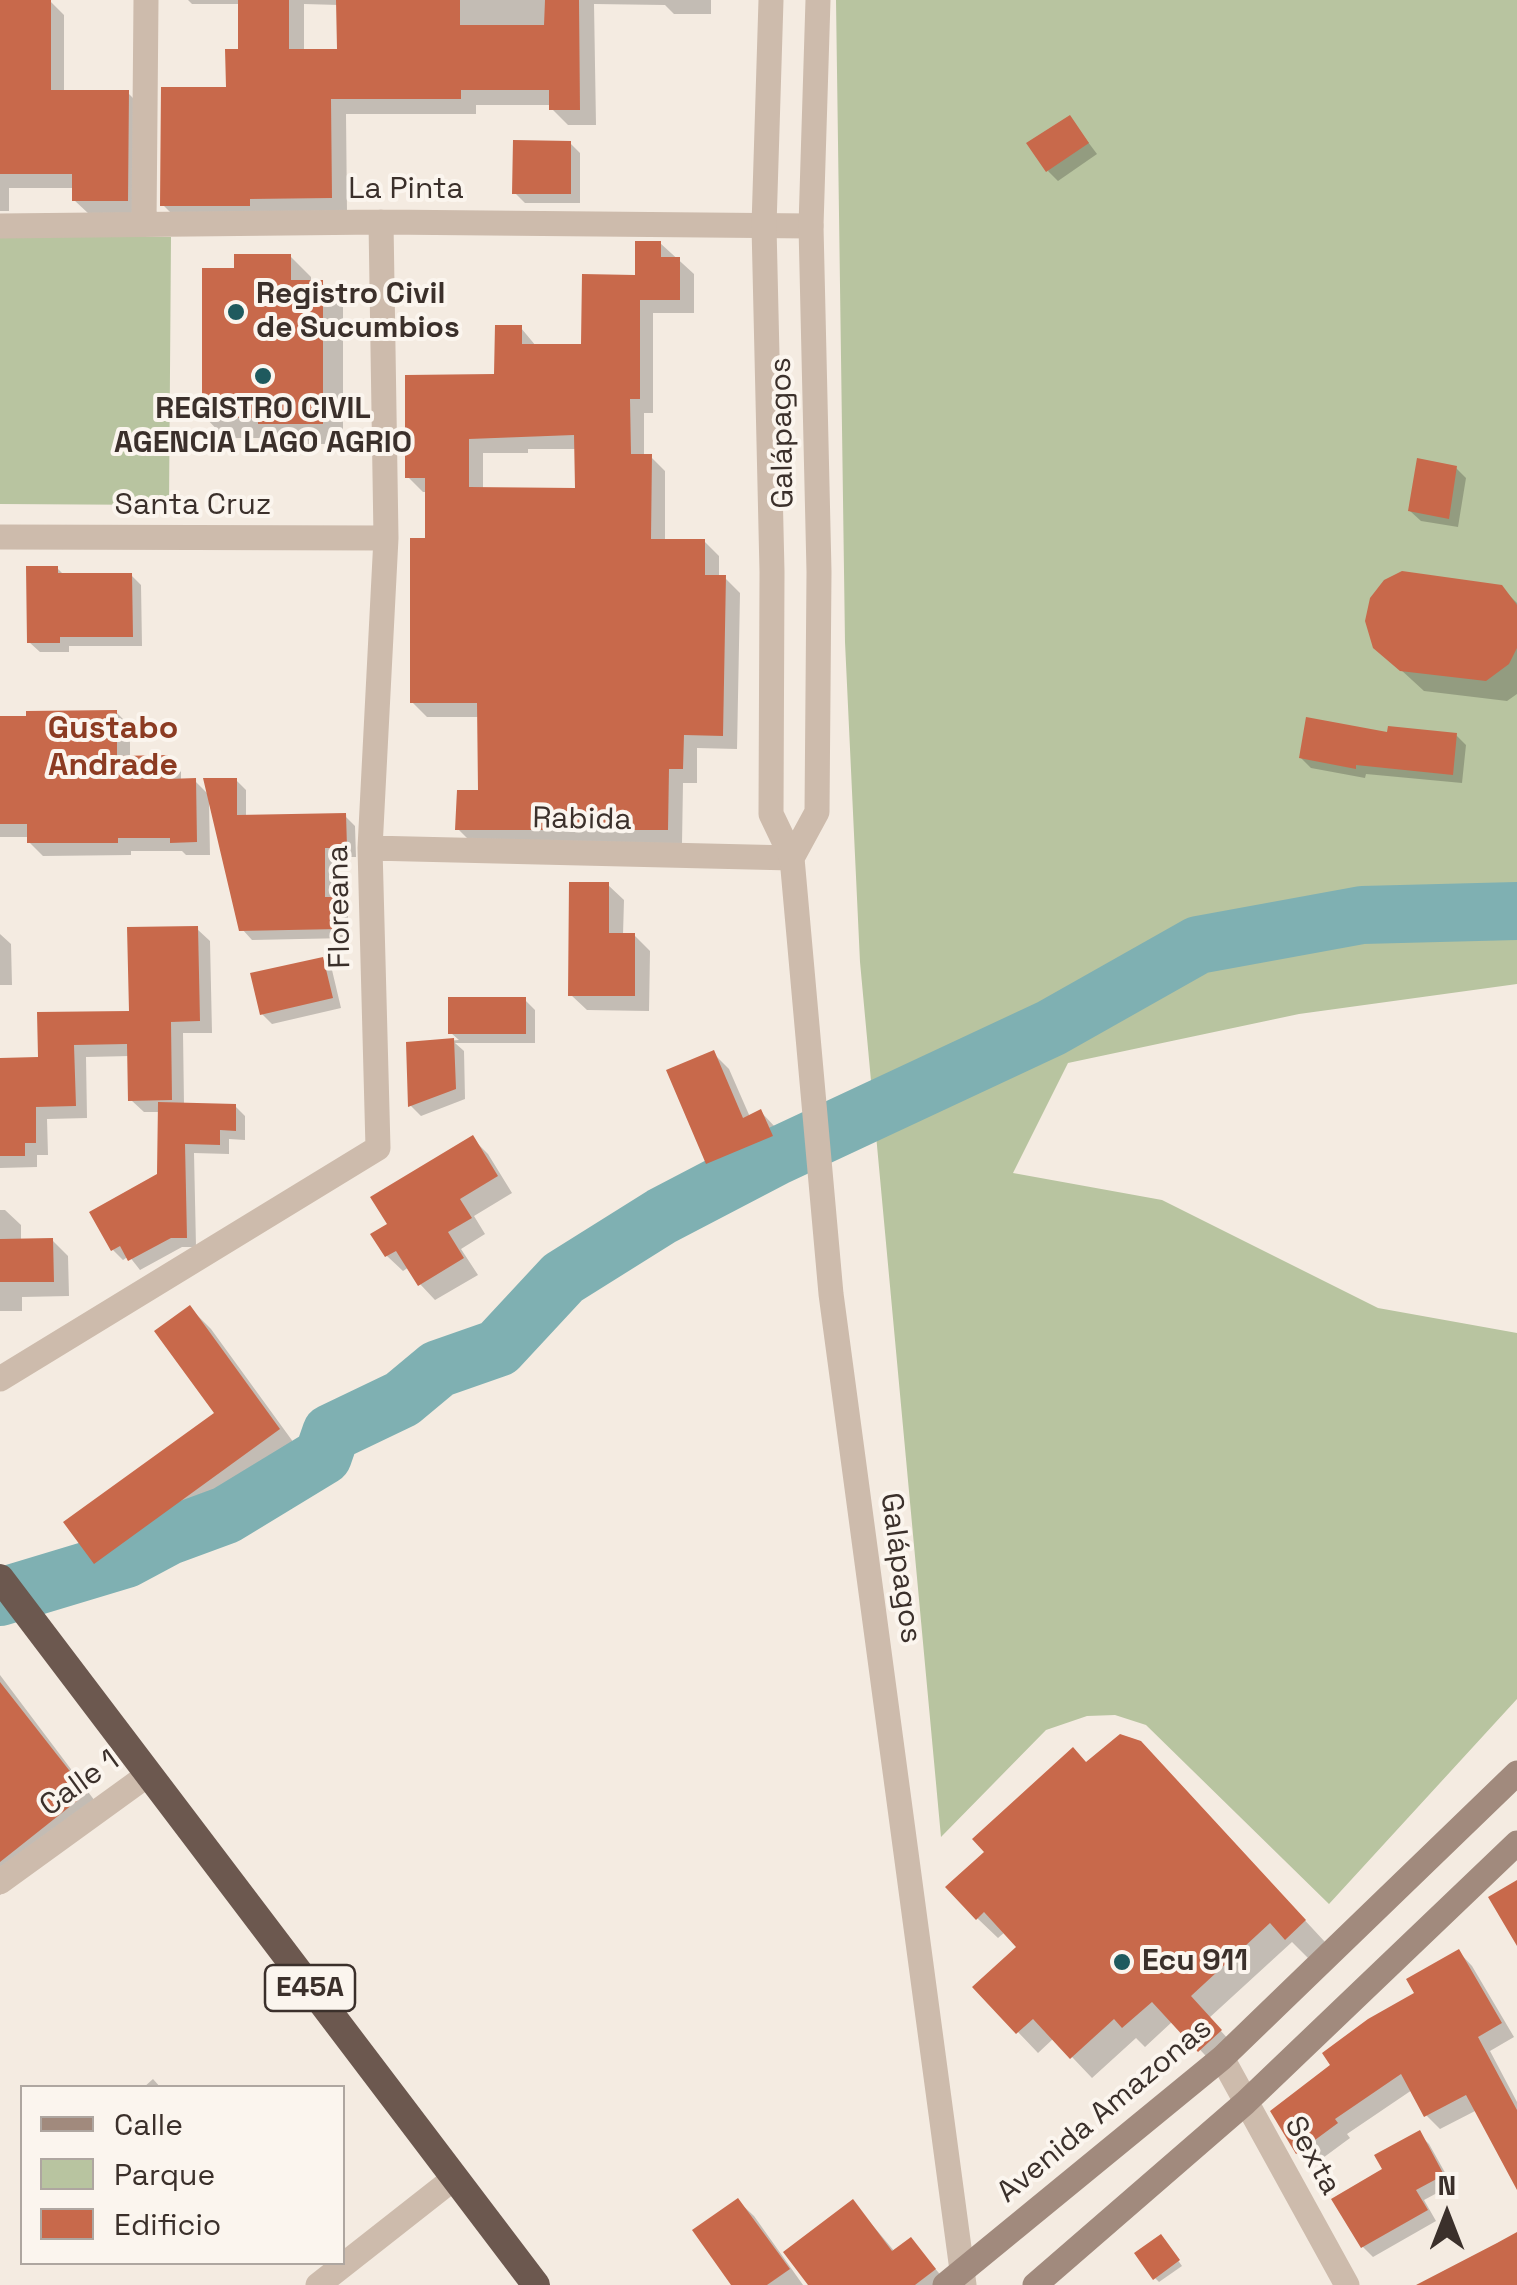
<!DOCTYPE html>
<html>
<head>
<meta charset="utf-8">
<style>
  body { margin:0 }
  #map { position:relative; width:1517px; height:2285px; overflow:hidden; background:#f4ebe1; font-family:"Space Grotesk",sans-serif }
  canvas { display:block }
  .legend { position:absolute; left:20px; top:2085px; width:325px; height:180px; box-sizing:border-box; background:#fbf5ee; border:2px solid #aea6a0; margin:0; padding:12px 18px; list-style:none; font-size:30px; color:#3b302b }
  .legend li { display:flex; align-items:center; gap:20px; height:50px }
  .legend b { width:50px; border:2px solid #aea6a0 }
  .north { position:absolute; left:1397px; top:2165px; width:100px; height:100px; -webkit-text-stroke:8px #fbf5ee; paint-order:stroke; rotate:0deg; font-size:28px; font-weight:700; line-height:40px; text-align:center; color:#3b302b }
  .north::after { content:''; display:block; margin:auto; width:35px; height:45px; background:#3b302b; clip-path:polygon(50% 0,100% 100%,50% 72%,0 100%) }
</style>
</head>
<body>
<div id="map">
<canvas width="1517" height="2285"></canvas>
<ul class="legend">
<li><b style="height:12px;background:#a18a7d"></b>Calle</li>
<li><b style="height:28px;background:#b8c4a0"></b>Parque</li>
<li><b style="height:28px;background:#c8694b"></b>Edificio</li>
</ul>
<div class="north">N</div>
</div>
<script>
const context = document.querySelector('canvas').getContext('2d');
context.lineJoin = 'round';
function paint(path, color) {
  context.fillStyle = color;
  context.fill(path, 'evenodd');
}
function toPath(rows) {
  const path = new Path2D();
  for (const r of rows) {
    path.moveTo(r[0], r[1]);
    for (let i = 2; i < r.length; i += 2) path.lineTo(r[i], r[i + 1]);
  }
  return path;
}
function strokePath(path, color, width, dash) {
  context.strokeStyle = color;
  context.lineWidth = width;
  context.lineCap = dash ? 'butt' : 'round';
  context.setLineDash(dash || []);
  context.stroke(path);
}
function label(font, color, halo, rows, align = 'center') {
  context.font = font + ' "Space Grotesk",sans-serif';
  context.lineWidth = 8;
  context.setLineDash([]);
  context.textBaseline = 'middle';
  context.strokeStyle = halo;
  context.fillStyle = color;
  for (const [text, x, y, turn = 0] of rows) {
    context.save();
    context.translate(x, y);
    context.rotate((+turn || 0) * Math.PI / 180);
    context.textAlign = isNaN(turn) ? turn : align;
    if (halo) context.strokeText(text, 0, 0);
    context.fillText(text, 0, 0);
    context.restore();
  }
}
const green = toPath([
  [836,0,1517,0,1517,984,1299,1014,1068,1063,1013,1173,1162,1200,1378,1308,1517,1333,1517,1699,1329,1904,1146,1725,1115,1715,1087,1716,1046,1730,941,1837,860,962,845,642],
  [0,237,171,237,169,505,0,504]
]);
const shadow = toPath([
  [188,0,711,0,711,14,674,14,665,5,594,4,596,125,568,125,552,109,552,105,476,105,476,114,346,114,347,213,179,221,163,205,228,90,241,51,241,4,192,4],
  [304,4,339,5,339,51,304,51],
  [0,1,50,1,64,15,64,93,128,93,142,107,141,214,89,214,74,200,74,188,9,188,9,211,0,211],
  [1070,118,1097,154,1058,181,1048,171],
  [570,143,580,153,580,203,525,203,515,193],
  [660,243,694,274,694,313,653,313,653,413,644,413,644,456,650,456,665,471,665,541,704,541,719,556,719,578,725,578,740,593,737,749,697,748,697,783,683,783,682,844,473,844,458,829,480,792,479,717,427,717,412,702,428,541,428,492,423,492,408,477,497,377,521,328,536,346,583,346],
  [528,449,577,449,577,491,483,490,483,453,528,453],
  [290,256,311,277,311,283,322,283,343,304,343,444,282,444,276,438,225,438,205,417,236,270],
  [1456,468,1466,478,1458,527,1421,521,1410,511],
  [57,568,65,576,131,575,141,585,142,646,69,646,69,652,40,652,29,642],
  [1501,587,1517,603,1517,694,1507,701,1424,691,1376,647],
  [116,712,130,726,130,758,167,758,181,772,181,781,195,781,210,796,236,780,246,790,246,817,345,816,355,826,356,857,334,857,334,899,348,909,348,938,252,940,242,929,209,802,210,855,186,855,182,851,131,851,131,855,43,856,29,842,29,837,0,837,0,718],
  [1390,735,1456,735,1466,745,1462,783,1366,774,1365,778,1311,768,1301,758],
  [608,885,624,900,623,935,634,935,650,951,649,1011,587,1010,571,995],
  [197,929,210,941,212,1033,183,1033,184,1105,235,1106,245,1116,245,1140,229,1139,229,1154,194,1153,196,1247,182,1247,140,1270,129,1256,123,1260,113,1250,159,1176,160,1112,144,1112,131,1100,130,1056,86,1057,87,1118,47,1119,48,1155,37,1155,37,1167,0,1168,0,1059,41,1059,131,1013],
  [0,934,11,944,12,985,0,985],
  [322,960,332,970,341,1008,272,1024,262,1014],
  [525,1000,535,1010,535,1043,455,1043,464,1051,465,1099,421,1116,411,1106,409,1044,459,1040,451,1033],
  [713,1053,729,1069,750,1117,761,1112,776,1128,787,1152,724,1179,708,1163,669,1072],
  [473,1139,488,1154,512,1193,474,1216,485,1234,461,1249,478,1275,435,1300,420,1284,409,1267,403,1271,387,1256,390,1224],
  [0,1210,5,1210,21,1225,21,1241,52,1240,68,1256,69,1296,22,1297,22,1311,0,1311],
  [190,1308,211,1329,299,1450,116,1583,96,1562,218,1413],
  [0,1675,104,1813,0,1895],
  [1086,1765,1161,1765,1325,1942,1308,1958,1292,1942,1209,2018,1240,2052,1220,2071,1173,2021,1145,2047,1136,2038,1092,2078,1054,2038,1038,2053,1018,2032,1020,1947,1005,1932,998,1938,977,1918],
  [1459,1952,1472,1966,1514,2037,1490,2051,1517,2102,1517,2184,1477,2110,1440,2129,1427,2116,1412,2090,1347,2134,1350,2138,1312,2166,1298,2152,1273,2112,1417,1994],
  [153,2079,161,2088,143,2088],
  [1419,2134,1429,2144,1452,2185,1424,2200,1436,2221,1373,2257,1363,2247,1335,2199,1385,2170],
  [738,2201,754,2216,803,2285,734,2285],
  [853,2202,895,2252,911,2240,949,2285,811,2285],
  [1164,2241,1182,2266,1159,2282,1155,2278]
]);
const river = toPath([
  [0,1597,126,1559,169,1536,226,1515,323,1456,331,1433,402,1399,438,1369,498,1348,563,1278,662,1216,775,1157,1051,1028,1198,945,1362,915,1517,911]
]);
const building = toPath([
  [0,0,51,0,51,90,129,90,128,201,72,201,72,174,0,174],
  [238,0,289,0,289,49,337,49,336,0,460,0,460,25,544,25,545,0,579,0,580,110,549,110,549,90,461,90,461,99,331,99,332,198,250,199,250,206,160,206,161,87,226,87,225,49,238,49],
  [1070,115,1089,143,1046,172,1026,143],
  [513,140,571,141,571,194,512,194],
  [635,241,661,241,661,257,680,257,680,300,640,300,640,399,630,399,631,454,652,454,651,539,705,539,705,575,726,575,723,736,684,735,683,769,669,769,668,830,455,830,457,790,478,790,477,703,410,703,410,538,425,538,425,478,405,478,405,375,494,374,495,325,522,325,522,344,581,344,582,274,635,275],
  [574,435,575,488,469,487,469,439],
  [234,254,291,254,291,280,323,280,323,424,258,424,258,418,202,418,202,268,234,268],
  [1417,458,1457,466,1449,519,1408,511],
  [26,566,58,566,58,573,132,573,133,637,60,637,60,643,27,643],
  [1402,571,1502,585,1517,605,1517,648,1509,664,1486,681,1400,671,1373,648,1365,621,1370,598,1384,580],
  [117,710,117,756,168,755,168,779,196,778,197,842,170,843,170,838,118,838,118,843,27,843,27,824,0,824,0,716,26,716,26,711],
  [1306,717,1387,732,1388,726,1457,733,1453,775,1356,765,1356,769,1299,758],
  [203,778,237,778,237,815,346,813,347,848,325,848,325,897,338,897,339,929,239,931],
  [569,882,609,882,609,933,635,933,635,996,568,996],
  [198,926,200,1021,171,1022,172,1100,128,1101,127,1044,74,1045,76,1106,36,1107,36,1143,25,1143,25,1156,0,1156,0,1058,38,1057,37,1012,129,1011,127,927],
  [323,957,333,998,260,1015,250,973],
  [448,997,526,997,526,1034,448,1034],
  [454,1038,456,1089,408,1107,406,1042],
  [714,1050,743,1118,761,1109,773,1136,706,1164,666,1070],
  [158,1102,236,1104,236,1131,220,1130,220,1145,185,1144,187,1238,171,1238,128,1261,120,1246,111,1251,89,1212,157,1174],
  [473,1135,498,1176,460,1199,472,1218,448,1232,464,1258,418,1286,396,1251,385,1257,370,1234,387,1224,370,1197],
  [53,1238,54,1282,0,1282,0,1239],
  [190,1305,280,1429,94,1564,63,1522,214,1413,154,1331],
  [0,1682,87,1793,0,1862],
  [1120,1734,1141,1741,1306,1920,1285,1940,1270,1923,1191,1996,1222,2030,1198,2052,1152,2002,1122,2028,1114,2019,1070,2059,1033,2019,1016,2034,972,1987,1016,1947,984,1912,976,1920,945,1887,984,1852,972,1839,1073,1747,1086,1762],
  [1517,1880,1517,1946,1488,1897],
  [1459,1949,1502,2023,1478,2037,1517,2110,1517,2190,1466,2095,1424,2117,1401,2074,1335,2119,1338,2123,1296,2154,1270,2111,1330,2065,1322,2053,1368,2019,1414,1993,1406,1979],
  [1420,2130,1444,2175,1416,2190,1428,2210,1361,2248,1331,2199,1382,2169,1374,2155],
  [738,2198,790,2269,767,2285,731,2285,692,2230],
  [853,2199,892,2251,911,2237,936,2269,915,2285,808,2285,783,2252],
  [1517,2232,1517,2285,1416,2285,1497,2243],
  [1161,2234,1180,2260,1153,2280,1134,2253]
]);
const minor = toPath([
  [144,224,146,0],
  [0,226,381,222,811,226],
  [0,537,386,538],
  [370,848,792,858],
  [0,1379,378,1148,370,848,386,538,381,222],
  [0,1882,149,1774],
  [1222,2058,1347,2285],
  [318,2285,453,2179]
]);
const tertiary = toPath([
  [771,0,764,226,772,572,771,814,792,858,831,1294,964,2285],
  [792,858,817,812,819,572,811,226,818,0]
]);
const secondary = toPath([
  [945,2285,1222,2058,1517,1773],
  [1035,2285,1245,2103,1517,1843]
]);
const trunk = toPath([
  [0,1578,536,2285]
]);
const markers = [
  [236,312,10,"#1f5a5e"],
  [263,376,10,"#1f5a5e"],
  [1122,1962,10,"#1f5a5e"]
];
const shields = [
  [310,1988,90]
];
const shieldNames = [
  ["E45A",310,1988]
];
const streetNames = [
  ["La Pinta",406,190],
  ["Galápagos",783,433,-91],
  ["Santa Cruz",193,506],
  ["Rabida",582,820,1],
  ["Floreana",340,907,-91],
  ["Galápagos",900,1568,82],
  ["Calle 1",80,1784,-36],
  ["Avenida Amazonas",1105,2111,-40],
  ["Sexta",1312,2156,61]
];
const poiNames = [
  ["Registro Civil",256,295],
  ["de Sucumbios",256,329],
  ["REGISTRO CIVIL",263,410,"center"],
  ["AGENCIA LAGO AGRIO",263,444,"center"],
  ["Ecu 911",1142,1962]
];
const neighbourhoodNames = [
  ["Gustabo",113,729],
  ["Andrade",113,766]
];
paint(green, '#b8c4a0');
paint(shadow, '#0003');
strokePath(river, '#7fb0b2', 58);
paint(building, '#c8694b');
strokePath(minor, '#cdbbac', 25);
strokePath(tertiary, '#cdbbac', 25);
strokePath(secondary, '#a18a7d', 25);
strokePath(trunk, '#6c584f', 28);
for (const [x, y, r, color] of markers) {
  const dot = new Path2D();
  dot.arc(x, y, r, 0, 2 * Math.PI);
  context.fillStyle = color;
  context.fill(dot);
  strokePath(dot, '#fbf5ee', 4);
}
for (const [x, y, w] of shields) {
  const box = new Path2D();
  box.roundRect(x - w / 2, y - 23, w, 46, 8);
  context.fillStyle = '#fbf5ee';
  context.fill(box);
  strokePath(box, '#3b302b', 2.5);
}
label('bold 28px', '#3b302b', null, shieldNames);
label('30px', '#3b302b', '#fbf5ee', streetNames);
label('bold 30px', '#3b302b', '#fbf5ee', poiNames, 'left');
label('bold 32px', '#8c3b22', '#fbf5ee', neighbourhoodNames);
</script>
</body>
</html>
